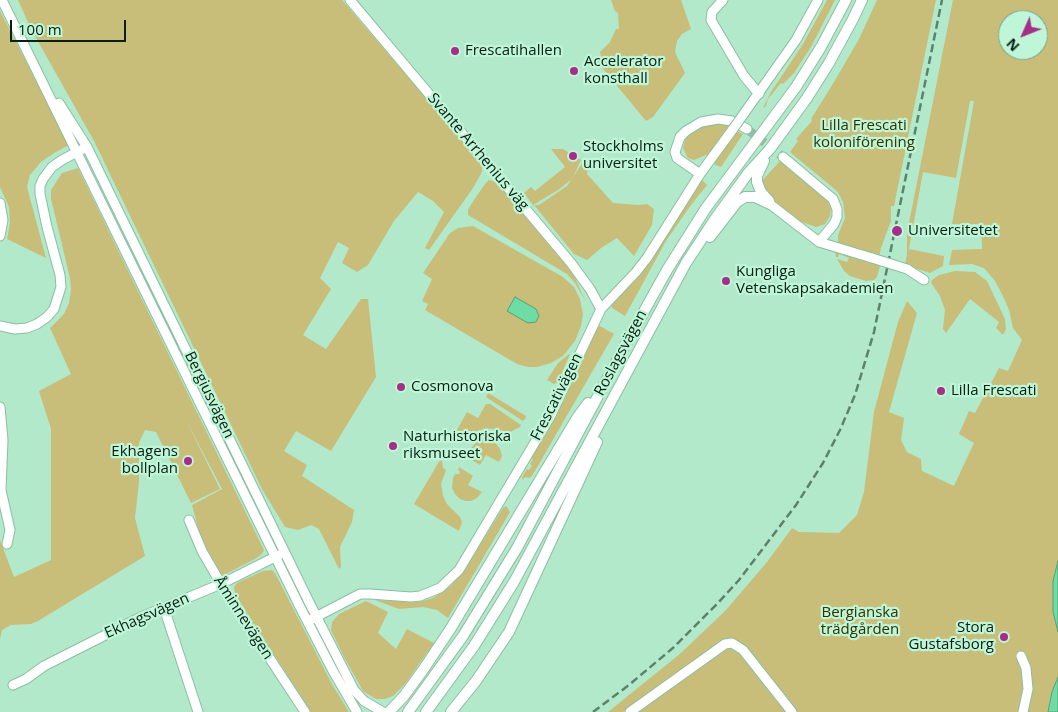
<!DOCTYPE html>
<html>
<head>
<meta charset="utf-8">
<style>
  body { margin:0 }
  #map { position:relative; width:1058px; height:712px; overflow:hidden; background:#b2e9ca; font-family:"Open Sans",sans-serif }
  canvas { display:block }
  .north { position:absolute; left:998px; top:10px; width:50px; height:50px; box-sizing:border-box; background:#bff6d7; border:1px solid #76a089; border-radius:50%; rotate:226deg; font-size:14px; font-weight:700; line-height:20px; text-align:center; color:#091e14 }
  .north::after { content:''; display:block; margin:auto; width:18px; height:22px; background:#a52f88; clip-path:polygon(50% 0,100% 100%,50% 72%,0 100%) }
  .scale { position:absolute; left:10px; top:20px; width:116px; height:22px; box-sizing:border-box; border:2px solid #091e14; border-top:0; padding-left:6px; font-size:15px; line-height:18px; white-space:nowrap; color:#091e14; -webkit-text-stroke:4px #bff6d7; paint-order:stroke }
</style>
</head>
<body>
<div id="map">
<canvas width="1058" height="712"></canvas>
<div class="north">N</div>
<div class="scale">100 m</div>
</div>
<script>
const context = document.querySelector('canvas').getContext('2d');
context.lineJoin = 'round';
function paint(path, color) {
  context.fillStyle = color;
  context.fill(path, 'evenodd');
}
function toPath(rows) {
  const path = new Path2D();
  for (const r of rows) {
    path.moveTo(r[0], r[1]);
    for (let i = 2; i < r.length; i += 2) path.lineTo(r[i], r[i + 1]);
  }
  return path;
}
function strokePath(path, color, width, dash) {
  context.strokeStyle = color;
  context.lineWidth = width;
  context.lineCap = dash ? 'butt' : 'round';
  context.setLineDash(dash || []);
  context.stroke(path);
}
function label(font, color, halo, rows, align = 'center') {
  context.font = font + ' "Open Sans",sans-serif';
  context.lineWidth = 4.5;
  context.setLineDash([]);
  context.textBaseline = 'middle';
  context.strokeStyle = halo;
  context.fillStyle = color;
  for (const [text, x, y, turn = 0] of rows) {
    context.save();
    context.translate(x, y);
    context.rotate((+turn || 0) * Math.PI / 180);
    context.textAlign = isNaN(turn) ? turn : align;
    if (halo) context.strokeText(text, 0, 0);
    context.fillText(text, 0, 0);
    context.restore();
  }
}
const green = toPath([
  [18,0,342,0,482,163,482,172,473,188,429,250,425,248,444,212,433,201,418,192,394,221,368,265,357,272,342,263,349,248,338,242,320,278,331,289,303,335,326,349,361,299,368,299,376,377,331,451,296,431,284,451,307,465,302,476,354,510,352,522,340,547,341,567,339,569,319,529,311,525,298,530,285,527,262,489,94,141,31,29],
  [611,0,681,0,691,29,682,34,677,41,675,52,685,73,653,117,646,121,595,59,601,56,600,52,610,42,616,29,619,29,618,13,615,11],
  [827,0,835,0,811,47,794,73,783,84,781,83,768,99,766,106,763,108,771,92,803,44],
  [877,0,936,0,894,206,891,206,891,221,881,248,879,257,838,243,838,235,845,218,843,202,838,192,790,152,798,141,796,139,812,121,811,119,834,82,859,39],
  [953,0,1058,0,1058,561,1053,581,1053,612,1058,632,1058,677,1052,692,1048,712,634,712,658,694,660,684,623,712,608,712,681,653,726,610,767,562,792,528,799,532,839,533,857,515,864,492,874,412,898,322,907,301,917,313,889,412,904,418,901,440,907,452,921,459,922,471,954,486,974,443,959,434,969,411,975,413,999,368,1008,371,1022,340,1013,328,1009,310,1002,294,995,281,984,268,972,264,949,265,952,250,982,249,981,224,952,224,974,101,970,101,956,178,923,172,909,249,944,256,943,266,930,273,905,265,907,254,907,233],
  [1008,20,1038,20,1038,50,1008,50],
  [0,11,69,145,54,153,41,162,30,175,27,187,46,258,7,239,10,223,9,207,0,187],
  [716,123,729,126,708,156,706,155,694,160,688,158,683,148,685,139,699,127],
  [736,131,743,134,721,167,718,166,713,163],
  [551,149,563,149,581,160,572,179,558,190,533,205,524,193,531,187,535,191,565,167],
  [780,161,821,194,828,202,831,209,830,216,825,224,816,227,799,221,766,194,761,182],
  [583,162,588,169,587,174,613,203,638,205,647,204,654,209,652,225,634,256,617,238,601,248,587,260,574,254,534,205,539,205,567,186],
  [78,168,264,550,262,554,255,559,222,576,203,546,192,505,222,489,185,418,220,489,191,503,156,432,145,430,139,443,139,482,135,518,145,556,38,621,31,624,11,625,2,630,0,639,0,540,14,577,51,560,51,429,39,391,71,374,50,328,64,314,69,303,71,290,70,278,51,199,51,190,62,173],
  [489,180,497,182,563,260,575,278,586,302,575,283,567,274,468,215,468,210,472,203,485,184],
  [702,180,707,185,691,205,666,241,625,316,612,308,611,304],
  [473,226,563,277,574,287,580,299,583,314,581,326,575,341,563,356,551,363,537,367,528,367,517,364,425,310,428,304,422,301,432,279,423,273,450,233,458,228],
  [835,252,880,266,877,277,874,280,866,281,850,276,844,271,837,259,847,262,849,258,839,254,838,257,836,257],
  [955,271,975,272,987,281,1005,319,1006,329,1003,335,996,328,999,322,970,299,946,333,943,329,945,310,940,296,931,283,932,280,939,275],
  [598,325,614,334,532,476,529,478,525,477,523,480,522,477,527,469,529,470,532,466,530,464,533,459,531,458,564,400],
  [569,354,570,354,558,382,554,384,547,380,558,363],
  [488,393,526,416,525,419,523,421,486,397],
  [486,404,490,404,521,425,520,427,510,432,486,428,471,433,463,443,459,440,454,443,450,442,467,412,478,418],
  [479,439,492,440,496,444,500,449,502,456,499,462,486,455,480,465,465,456,467,453,471,453,471,448],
  [440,460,442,461,443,468,446,470,441,484,443,496,447,504,460,517,462,522,459,531,414,504],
  [459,467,473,476,468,485,482,492,477,498,471,501,466,501,460,499,455,494,452,488,453,478,455,474,459,474,460,472,458,470],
  [506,506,510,512,448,618,437,610,423,607,399,609,375,600,419,602,433,598,451,586,469,563,503,508],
  [272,570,275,573,333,686,349,712,311,712,235,594,234,587,237,583,263,571],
  [366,601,388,612,378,633,396,649,407,629,434,643,405,684,393,696,385,699,376,699,363,691,344,657,331,630,332,622,339,614]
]);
const water = toPath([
  [515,297,536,309,539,316,536,322,528,323,507,311,515,297],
  [1058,561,1058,632,1053,612,1053,581,1058,561],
  [1058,677,1058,712,1048,712,1052,692,1058,677]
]);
const minorTunnel = toPath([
  [747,129,783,157]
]);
const minor = toPath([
  [2,0,300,607,333,671,357,712],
  [350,0,571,263,590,289,601,309],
  [723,0,712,12,711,20,744,76,759,94],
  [755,98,796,40,818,0],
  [59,103,87,147,309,602,354,690,364,701,383,712],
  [783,157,833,199,837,209,837,217,834,224,819,242],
  [700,174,677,158,675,152,680,137,686,131,701,122,718,119,732,121,747,129],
  [0,203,3,220,0,236],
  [770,204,819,242,872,258],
  [907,269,924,280],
  [0,326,15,329,27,328,37,324,47,317,54,309,61,287,60,275,47,227,40,194,40,186,43,179,52,167,62,160,83,149],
  [0,407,3,440,1,490,10,530,7,544],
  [189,520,202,551,221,584,305,712],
  [164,608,198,712],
  [312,619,360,594,370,594,411,597,420,596,440,588,459,570,550,417,601,309,636,272,647,258,700,174,733,129],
  [1021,656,1026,668,1028,689,1023,712],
  [13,685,26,679,44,666,141,617,221,584,279,555],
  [630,712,725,644,732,643,743,650,792,712]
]);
const major = toPath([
  [764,161,757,176,757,182,761,192,769,201],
  [710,237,737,202,745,197,755,197,770,204],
  [389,712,404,696,423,670,451,628,577,418,588,403],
  [408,712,463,636,517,548,623,349,667,270,706,208,796,87,821,47,846,0],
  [426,712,474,646,514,582,686,263,715,219,749,172,770,149,807,98,829,63,853,19,862,0],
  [451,712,476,681,509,632,597,442]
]);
const rail = toPath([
  [593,712,629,685,674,647,717,604,739,580,796,505,823,463,840,430,855,395,874,332,942,0]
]);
const minorBridge = toPath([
  [733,129,755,98],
  [872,258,907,269]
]);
const markers = [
  [455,51,5,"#a52f88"],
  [574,71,5,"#a52f88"],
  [573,156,5,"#a52f88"],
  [897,231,6,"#a52f88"],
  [726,281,5,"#a52f88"],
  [401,387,5,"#a52f88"],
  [941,391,5,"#a52f88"],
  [393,446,5,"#a52f88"],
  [188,461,5,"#a52f88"],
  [1004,637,5,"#a52f88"]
];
const poiNames = [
  ["Frescatihallen",465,51],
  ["Accelerator",584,62],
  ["konsthall",584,79],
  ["Stockholms",583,147],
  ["universitet",583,164],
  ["Universitetet",908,231],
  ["Kungliga",736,272],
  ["Vetenskapsakademien",736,289],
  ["Cosmonova",411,387],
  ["Lilla Frescati",951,391],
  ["Naturhistoriska",403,437],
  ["riksmuseet",403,454],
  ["Ekhagens",178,452,"right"],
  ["bollplan",178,469,"right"],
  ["Stora",994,628,"right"],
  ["Gustafsborg",994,645,"right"]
];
const parkNames = [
  ["Lilla Frescati",864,126],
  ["koloniförening",864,143],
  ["Bergianska",860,613],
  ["trädgården",860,630]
];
const streetNames = [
  ["Svante Arrhenius väg",478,152,50],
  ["Roslagsvägen",621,353,-62],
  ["Bergiusvägen",209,395,64],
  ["Frescativägen",557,397,-63],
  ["Ekhagsvägen",147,616,-24],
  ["Åminnevägen",243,618,57]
];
paint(green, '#c9bd7a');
paint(water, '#70dca5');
strokePath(water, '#51a37a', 1);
strokePath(minorTunnel, '#90c0a6', 9, [9, 4.5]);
strokePath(minor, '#8abfa1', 11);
strokePath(major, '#8abfa1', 12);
strokePath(minor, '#fff', 9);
strokePath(major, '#fff', 10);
strokePath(rail, '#5c826d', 2.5, [8, 4]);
strokePath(minorBridge, '#8abfa1', 11, []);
strokePath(minorBridge, '#fff', 9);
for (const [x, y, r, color] of markers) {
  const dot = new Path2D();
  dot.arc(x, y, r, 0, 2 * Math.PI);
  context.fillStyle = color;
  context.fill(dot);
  strokePath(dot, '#bff6d7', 2);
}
label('15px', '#091e14', '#bff6d7', poiNames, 'left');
label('15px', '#362f00', '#bff6d7', parkNames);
label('15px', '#091e14', '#bff6d7', streetNames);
</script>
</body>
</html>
